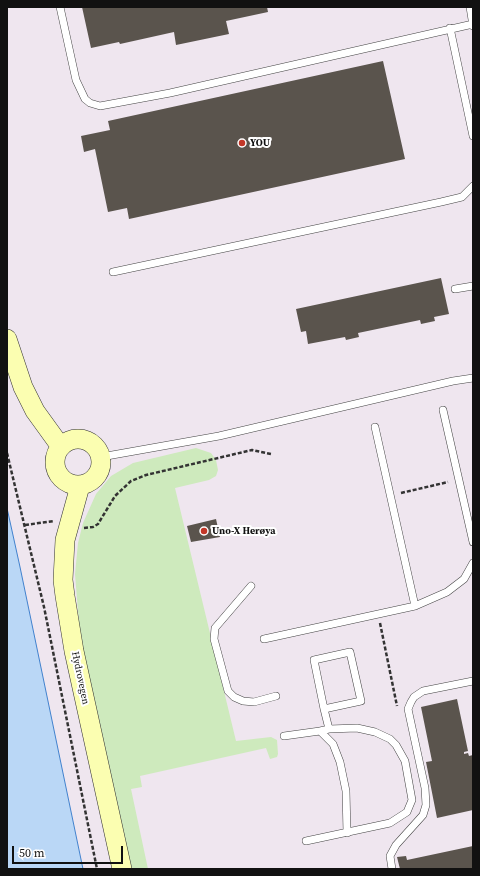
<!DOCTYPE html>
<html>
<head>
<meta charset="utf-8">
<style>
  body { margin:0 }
  #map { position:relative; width:480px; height:876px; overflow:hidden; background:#fffef5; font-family:"Source Serif 4",serif }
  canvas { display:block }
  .frame { position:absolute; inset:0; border:8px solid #111; pointer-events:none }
  .scale { position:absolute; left:12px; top:846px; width:111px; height:18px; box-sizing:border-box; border:2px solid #111; border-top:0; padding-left:5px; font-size:12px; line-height:14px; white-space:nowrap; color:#111; -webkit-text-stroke:3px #fff; paint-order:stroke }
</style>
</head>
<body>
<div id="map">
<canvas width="480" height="876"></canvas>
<div class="frame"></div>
<div class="scale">50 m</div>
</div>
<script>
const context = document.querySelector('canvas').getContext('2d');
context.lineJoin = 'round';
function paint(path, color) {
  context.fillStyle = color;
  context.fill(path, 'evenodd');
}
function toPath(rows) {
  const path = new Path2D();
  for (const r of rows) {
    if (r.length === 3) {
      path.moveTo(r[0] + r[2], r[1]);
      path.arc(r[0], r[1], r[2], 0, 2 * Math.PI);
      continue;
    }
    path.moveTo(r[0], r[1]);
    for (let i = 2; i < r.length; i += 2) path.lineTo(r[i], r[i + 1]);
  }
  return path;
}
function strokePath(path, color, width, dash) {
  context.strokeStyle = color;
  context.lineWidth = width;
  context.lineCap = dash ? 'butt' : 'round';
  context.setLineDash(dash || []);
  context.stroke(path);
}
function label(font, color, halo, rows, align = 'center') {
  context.font = font + ' "Source Serif 4",serif';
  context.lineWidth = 4;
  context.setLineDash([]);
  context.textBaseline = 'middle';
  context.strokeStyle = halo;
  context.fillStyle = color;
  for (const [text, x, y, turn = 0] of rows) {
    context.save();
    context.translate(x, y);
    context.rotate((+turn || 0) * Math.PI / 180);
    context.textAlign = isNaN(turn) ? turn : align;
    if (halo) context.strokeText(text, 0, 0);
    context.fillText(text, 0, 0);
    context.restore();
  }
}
const industrial = toPath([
  [7,7,473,7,473,869,83,869,7,508]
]);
const green = toPath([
  [196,448,211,453,216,460,218,470,216,476,209,480,175,488,236,741,271,737,277,740,278,754,277,757,270,759,266,748,140,776,142,787,131,789,148,869,130,869,80,637,75,574,78,543,83,523,96,494,111,476,133,463]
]);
const water = toPath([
  [7,508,20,567,83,869,7,869,7,508]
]);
const building = toPath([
  [82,7,267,7,268,12,226,21,229,34,176,45,174,32,120,44,119,42,91,48],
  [383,61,405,159,129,219,127,208,108,212,95,149,84,152,81,136,110,130,108,121],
  [441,278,449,314,434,317,435,321,421,324,420,320,358,333,359,337,346,340,345,337,308,344,306,331,301,332,296,309],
  [216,519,220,537,191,542,187,526],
  [457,699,468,751,464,752,464,754,468,753,469,756,473,755,473,810,437,818,426,762,432,761,421,707],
  [473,846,473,869,400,869,397,857,406,856,407,860]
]);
const path = toPath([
  [7,453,44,607,97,869],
  [401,493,448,482],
  [25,525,54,521],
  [84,528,93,527,98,524,115,496,131,481,146,475,252,450,271,454],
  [380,623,397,706]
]);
const lane = toPath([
  [60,7,76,80,85,99,90,103,100,106,170,93,473,24],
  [470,7,473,26],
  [450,28,473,136],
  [113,272,441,202,462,197,473,186],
  [455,289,473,286],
  [443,410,473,542],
  [375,427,415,606],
  [101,457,219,436,453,381,473,378],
  [251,586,215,628,214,639,228,691,234,697,243,701,254,702,276,696],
  [264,639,415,606,447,592,464,579,473,563],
  [324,709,361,701,350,652,314,660,324,709,329,729],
  [284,736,320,731,333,744,340,762,346,791,347,833],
  [306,841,390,823,407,812,412,800,405,761,396,745,390,739,375,732,357,728,329,729,320,731],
  [392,869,390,856,396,845,423,815,426,805,425,788,408,709,411,702,414,697,423,691,473,681]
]);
const secondary = toPath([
  [7,339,23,387,35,411,61,447],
  [78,462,23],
  [80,486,65,540,63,580,65,596,74,651,122,869]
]);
const markers = [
  [242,143,4,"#c23728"],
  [204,531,4,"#c23728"]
];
const poiNames = [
  ["YOU",250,143],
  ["Uno-X Herøya",212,531]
];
const streetNames = [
  ["Hydrovegen",80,678,78]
];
paint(industrial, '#efe6ef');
paint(green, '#ceeabd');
paint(water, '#bad7f6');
strokePath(water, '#4181cd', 1);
paint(building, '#5a544d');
strokePath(lane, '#444', 8);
strokePath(secondary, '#333', 20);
strokePath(path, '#333', 2.5, [4, 2]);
strokePath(lane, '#fff', 7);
strokePath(secondary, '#fbfeb1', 19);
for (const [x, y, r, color] of markers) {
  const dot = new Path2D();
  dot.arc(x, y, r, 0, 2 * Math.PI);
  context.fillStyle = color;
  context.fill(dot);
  strokePath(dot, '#fff', 1.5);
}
label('bold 10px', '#111', '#fff', poiNames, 'left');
label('10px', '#111', '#fff', streetNames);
</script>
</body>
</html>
